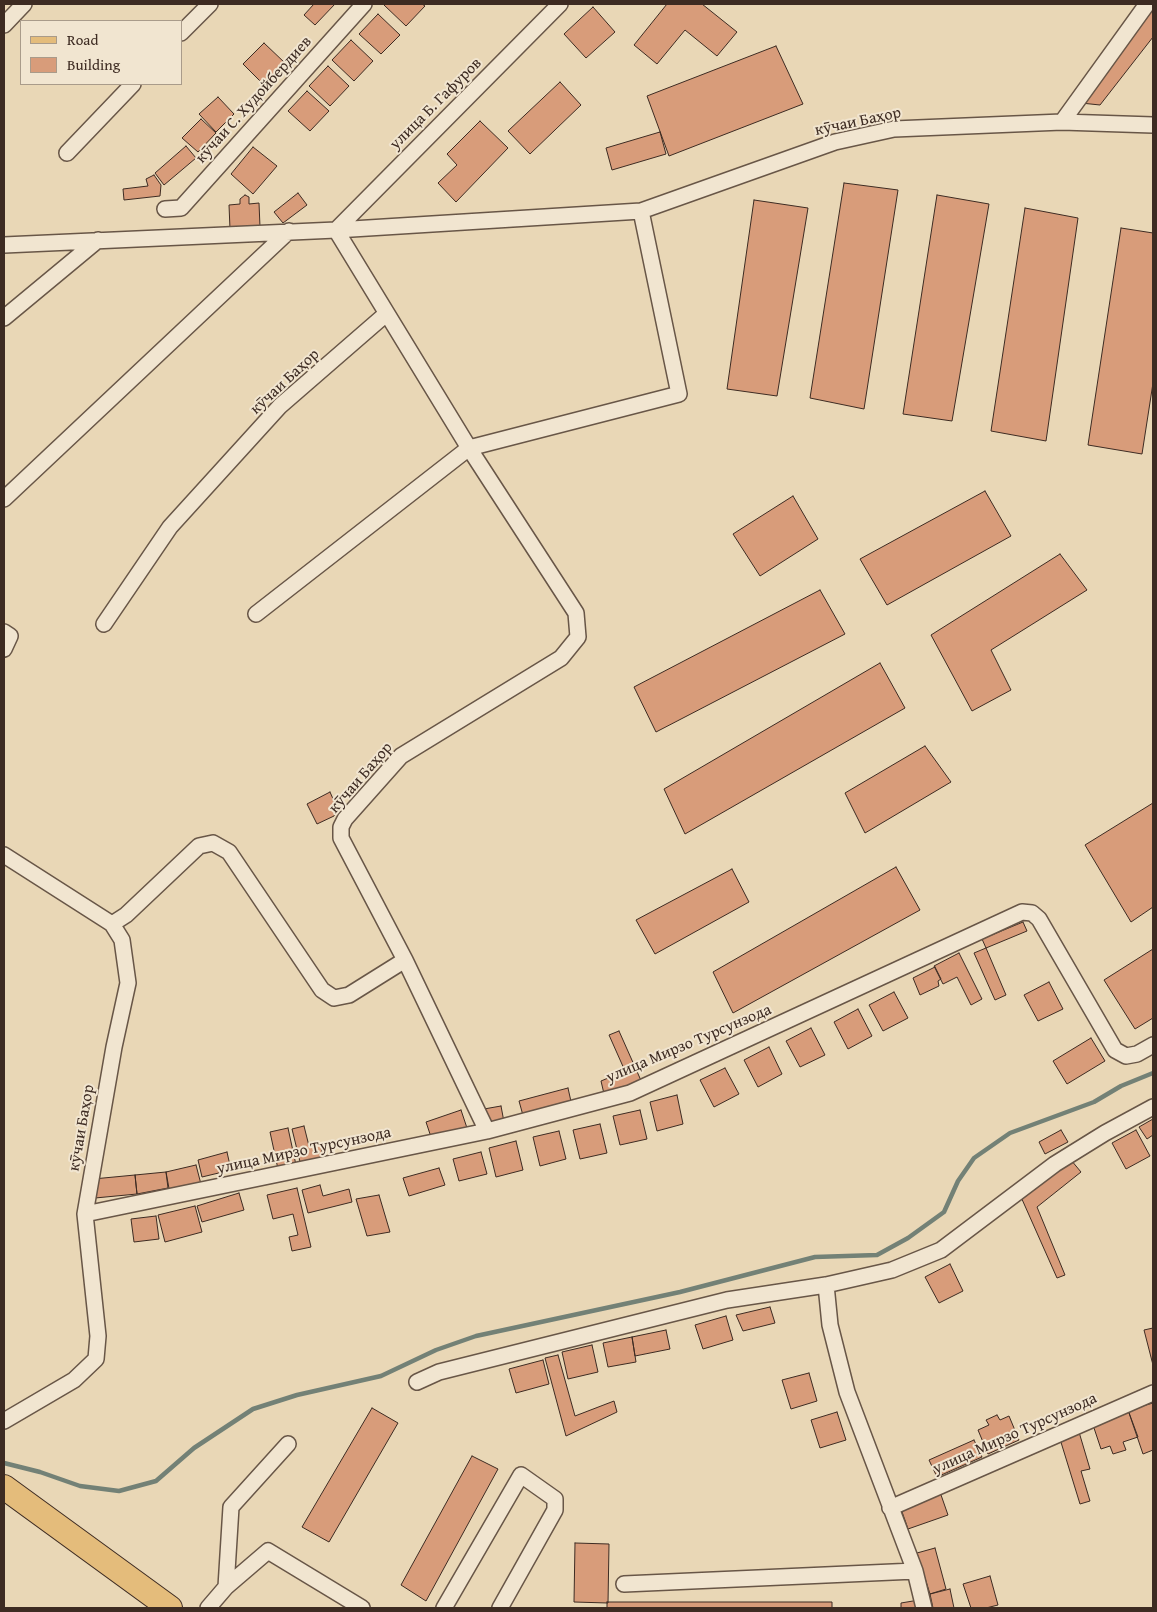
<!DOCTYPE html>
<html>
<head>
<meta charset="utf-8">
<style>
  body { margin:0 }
  #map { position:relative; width:1157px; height:1612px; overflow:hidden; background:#e9d7b6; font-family:"Gentium Book Plus",serif }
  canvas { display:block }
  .frame { position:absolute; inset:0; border:5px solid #3d2b22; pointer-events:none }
  .legend { position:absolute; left:20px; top:20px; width:162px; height:65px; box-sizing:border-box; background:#f1e5d0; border:1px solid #a99b8a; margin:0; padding:6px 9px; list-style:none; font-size:15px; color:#3d2b22 }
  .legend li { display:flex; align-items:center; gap:10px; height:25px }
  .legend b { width:25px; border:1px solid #a99b8a }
</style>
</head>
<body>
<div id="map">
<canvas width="1157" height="1612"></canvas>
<div class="frame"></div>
<ul class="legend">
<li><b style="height:6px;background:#e4bc7b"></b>Road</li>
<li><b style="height:14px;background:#d89c7a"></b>Building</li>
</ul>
</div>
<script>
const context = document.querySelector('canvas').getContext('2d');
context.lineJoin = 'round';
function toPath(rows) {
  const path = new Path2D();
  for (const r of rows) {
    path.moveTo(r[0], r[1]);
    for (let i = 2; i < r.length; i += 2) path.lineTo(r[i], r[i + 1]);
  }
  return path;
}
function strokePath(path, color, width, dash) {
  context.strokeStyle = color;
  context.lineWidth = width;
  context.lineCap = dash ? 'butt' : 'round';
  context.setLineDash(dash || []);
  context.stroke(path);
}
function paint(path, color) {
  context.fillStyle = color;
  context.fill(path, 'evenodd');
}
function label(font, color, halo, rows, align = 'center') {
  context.font = font + ' "Gentium Book Plus",serif';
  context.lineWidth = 4;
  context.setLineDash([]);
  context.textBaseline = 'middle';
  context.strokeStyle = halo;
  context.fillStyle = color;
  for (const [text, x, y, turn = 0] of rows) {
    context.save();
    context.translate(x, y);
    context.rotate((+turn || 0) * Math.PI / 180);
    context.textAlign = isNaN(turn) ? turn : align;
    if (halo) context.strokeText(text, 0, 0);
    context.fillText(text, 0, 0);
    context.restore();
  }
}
const stream = toPath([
  [4,1463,40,1472,80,1486,119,1491,156,1481,194,1448,253,1409,297,1395,381,1376,436,1350,476,1336,680,1292,815,1257,877,1255,908,1238,944,1212,958,1181,974,1158,1010,1133,1094,1102,1121,1086,1153,1073]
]);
const building = toPath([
  [314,4,335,4,315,25,304,15,314,4],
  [386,4,422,4,425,6,406,26,384,5,386,4],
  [667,4,702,4,737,32,717,56,685,30,657,64,634,45,667,4],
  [1153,6,1153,37,1100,105,1081,103,1153,6],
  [593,7,615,32,586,58,564,34,593,7],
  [378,14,400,35,381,54,359,34,378,14],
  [351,40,373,61,354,81,332,60,351,40],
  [264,43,285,63,264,85,243,64,264,43],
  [776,46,803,104,669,156,647,96,776,46],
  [328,66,349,86,330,106,309,86,328,66],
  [560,82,581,105,530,154,508,131,560,82],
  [307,91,329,111,310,131,288,111,307,91],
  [218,97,234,114,216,132,199,114,218,97],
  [201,119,216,133,198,152,182,138,201,119],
  [480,121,508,148,456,202,438,183,457,165,447,154,480,121],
  [660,132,666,154,612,170,606,148,660,132],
  [186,146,196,158,164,185,155,173,186,146],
  [253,147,277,166,253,194,231,174,253,147],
  [154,175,161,185,160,196,124,200,123,189,148,186,146,179,154,175],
  [844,183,898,190,864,409,810,398,844,183],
  [298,193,307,205,283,223,274,212,298,193],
  [245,195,249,197,249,204,259,203,260,227,230,229,229,205,240,204,240,199,245,195],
  [937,195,989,204,952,421,903,414,937,195],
  [754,200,808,208,777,396,727,389,754,200],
  [1025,208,1078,218,1046,441,991,431,1025,208],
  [1121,228,1153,233,1153,383,1142,454,1088,445,1121,228],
  [985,491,1011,536,887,605,860,559,985,491],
  [793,496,818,539,760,576,733,534,793,496],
  [1060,554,1087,590,991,650,1011,690,972,711,931,635,1060,554],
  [820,590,845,634,656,732,634,687,820,590],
  [880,663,905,708,685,834,664,789,880,663],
  [925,746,951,782,865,833,845,793,925,746],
  [330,792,338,810,334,816,317,824,307,804,330,792],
  [1153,803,1153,907,1131,922,1085,845,1153,803],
  [896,867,920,910,733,1013,713,972,896,867],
  [732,869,749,902,655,954,636,920,732,869],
  [1023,922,1027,931,986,948,982,939,1023,922],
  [986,948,1006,995,995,1000,974,953,986,948],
  [1153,949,1153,1018,1135,1029,1104,980,1153,949],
  [959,953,982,999,971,1005,957,977,943,984,934,966,959,953],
  [935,967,941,979,938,981,939,986,920,995,913,978,935,967],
  [1049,982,1063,1009,1038,1021,1024,995,1049,982],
  [894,992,908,1018,883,1031,869,1005,894,992],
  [858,1009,872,1036,848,1049,834,1022,858,1009],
  [811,1028,825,1055,800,1067,786,1041,811,1028],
  [619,1031,643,1085,605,1098,601,1081,625,1071,609,1035,619,1031],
  [1091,1038,1105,1061,1067,1084,1053,1061,1091,1038],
  [769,1047,782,1074,758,1087,744,1060,769,1047],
  [725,1068,739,1094,714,1107,700,1080,725,1068],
  [568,1088,572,1106,524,1119,519,1101,568,1088],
  [677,1095,683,1124,657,1131,650,1102,677,1095],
  [501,1106,504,1122,487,1125,484,1109,501,1106],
  [461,1110,467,1128,432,1140,426,1122,461,1110],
  [640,1110,647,1139,620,1145,613,1116,640,1110],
  [1153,1119,1153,1135,1147,1139,1139,1127,1153,1119],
  [600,1124,607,1153,580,1159,573,1130,600,1124],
  [304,1126,309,1146,320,1143,324,1161,301,1166,292,1129,304,1126],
  [288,1128,296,1165,278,1169,270,1132,288,1128],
  [1061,1130,1068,1142,1045,1154,1039,1142,1061,1130],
  [1136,1130,1150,1156,1126,1169,1112,1143,1136,1130],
  [559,1131,566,1159,540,1166,533,1137,559,1131],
  [516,1141,523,1170,496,1177,489,1148,516,1141],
  [227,1152,231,1170,202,1177,198,1160,227,1152],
  [481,1152,487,1174,459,1181,453,1159,481,1152],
  [1071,1160,1081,1172,1037,1207,1065,1275,1057,1278,1021,1197,1071,1160],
  [196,1165,202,1188,170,1194,166,1172,196,1165],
  [439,1168,445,1185,409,1196,403,1178,439,1168],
  [166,1172,168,1188,137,1194,135,1175,166,1172],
  [135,1175,137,1194,95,1198,93,1179,135,1175],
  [320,1185,323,1196,349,1189,352,1202,308,1213,302,1190,320,1185],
  [297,1188,311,1247,292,1251,289,1237,298,1235,293,1214,273,1219,267,1195,297,1188],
  [239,1193,244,1210,202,1222,197,1206,239,1193],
  [379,1195,390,1232,367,1236,356,1199,379,1195],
  [195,1206,202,1232,165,1242,158,1215,195,1206],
  [156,1216,159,1239,134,1242,131,1219,156,1216],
  [950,1264,963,1291,939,1303,925,1277,950,1264],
  [770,1307,775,1323,743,1331,736,1315,770,1307],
  [726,1316,733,1340,703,1349,695,1325,726,1316],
  [1153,1328,1153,1365,1144,1330,1153,1328],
  [666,1330,670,1349,635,1356,632,1337,666,1330],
  [632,1337,636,1362,608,1367,603,1343,632,1337],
  [592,1345,598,1372,568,1379,562,1352,592,1345],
  [558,1355,575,1416,614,1401,617,1412,566,1436,545,1358,558,1355],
  [543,1360,549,1384,516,1393,509,1369,543,1360],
  [809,1373,817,1401,791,1409,782,1380,809,1373],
  [1153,1403,1153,1450,1143,1454,1128,1410,1153,1403],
  [372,1408,398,1423,329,1542,302,1527,372,1408],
  [1128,1410,1138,1437,1123,1442,1126,1450,1113,1454,1110,1446,1101,1449,1092,1422,1128,1410],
  [837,1412,846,1440,820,1448,811,1420,837,1412],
  [997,1415,1000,1420,1009,1416,1019,1440,988,1454,978,1430,989,1425,986,1420,997,1415],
  [1079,1432,1090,1469,1081,1471,1090,1501,1080,1504,1060,1439,1079,1432],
  [974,1440,982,1457,937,1477,929,1460,974,1440],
  [472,1456,498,1469,426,1601,401,1585,472,1456],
  [940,1492,948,1515,908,1529,900,1506,940,1492],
  [575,1543,609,1544,608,1603,574,1602,575,1543],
  [935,1548,946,1589,930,1594,917,1553,935,1548],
  [990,1576,998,1605,986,1608,971,1608,963,1584,990,1576],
  [950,1589,954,1608,933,1608,930,1594,950,1589],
  [919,1600,920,1608,901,1608,901,1603,919,1600],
  [607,1602,832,1602,832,1608,607,1608,607,1602]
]);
const minor = toPath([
  [4,25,24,4],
  [181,33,210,4],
  [1062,122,1147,4],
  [67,153,133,84],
  [165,209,181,208,364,4],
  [336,230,469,448,576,613,578,637,561,658,401,756,345,819,341,827,341,838,405,960,487,1131],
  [336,230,560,4],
  [4,245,336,230,641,211,835,142,894,129,1062,122,1153,125],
  [4,318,98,240],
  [4,499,289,231],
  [256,614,469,448,679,394,641,211],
  [104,624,170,527,280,406,386,314],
  [4,632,10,636,4,649],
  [4,855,112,924,122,940,128,983,114,1047,85,1214,98,1336,96,1359,74,1380,4,1421],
  [112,924,126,915,199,846,213,843,229,852,322,990,334,998,349,995,405,960],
  [85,1214,487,1131,630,1093,1022,912,1032,913,1039,919,1115,1050,1126,1056,1137,1054,1153,1045],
  [826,1285,830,1325,847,1392,915,1571,924,1608],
  [417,1382,439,1372,727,1300,826,1285,892,1270,941,1250,1055,1164,1105,1133,1153,1107],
  [890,1508,1153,1393],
  [624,1584,915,1571],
  [226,1587,268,1551,362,1608],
  [208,1608,226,1587,231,1507,288,1444],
  [444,1608,521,1475,555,1499,555,1510,500,1608]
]);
const primary = toPath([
  [4,1487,170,1608]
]);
const streetNames = [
  ["кӯчаи С. Худойбердиев",254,100,-48],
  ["улица Б. Гафуров",436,104,-45],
  ["кӯчаи Баҳор",858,122,-12],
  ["кӯчаи Баҳор",285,382,-43],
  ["кӯчаи Баҳор",361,778,-49],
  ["улица Мирзо Турсунзода",689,1044,-23],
  ["кӯчаи Баҳор",82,1128,-80],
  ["улица Мирзо Турсунзода",304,1151,-12],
  ["улица Мирзо Турсунзода",1015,1434,-24]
];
strokePath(stream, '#738176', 4.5);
paint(building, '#d89c7a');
strokePath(building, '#3d2b22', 1);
strokePath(minor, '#685647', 18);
strokePath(primary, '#3d2b22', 26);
strokePath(minor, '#f1e5d0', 15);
strokePath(primary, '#e4bc7b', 24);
label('16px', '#3d2b22', '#f1e5d0', streetNames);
</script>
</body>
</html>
